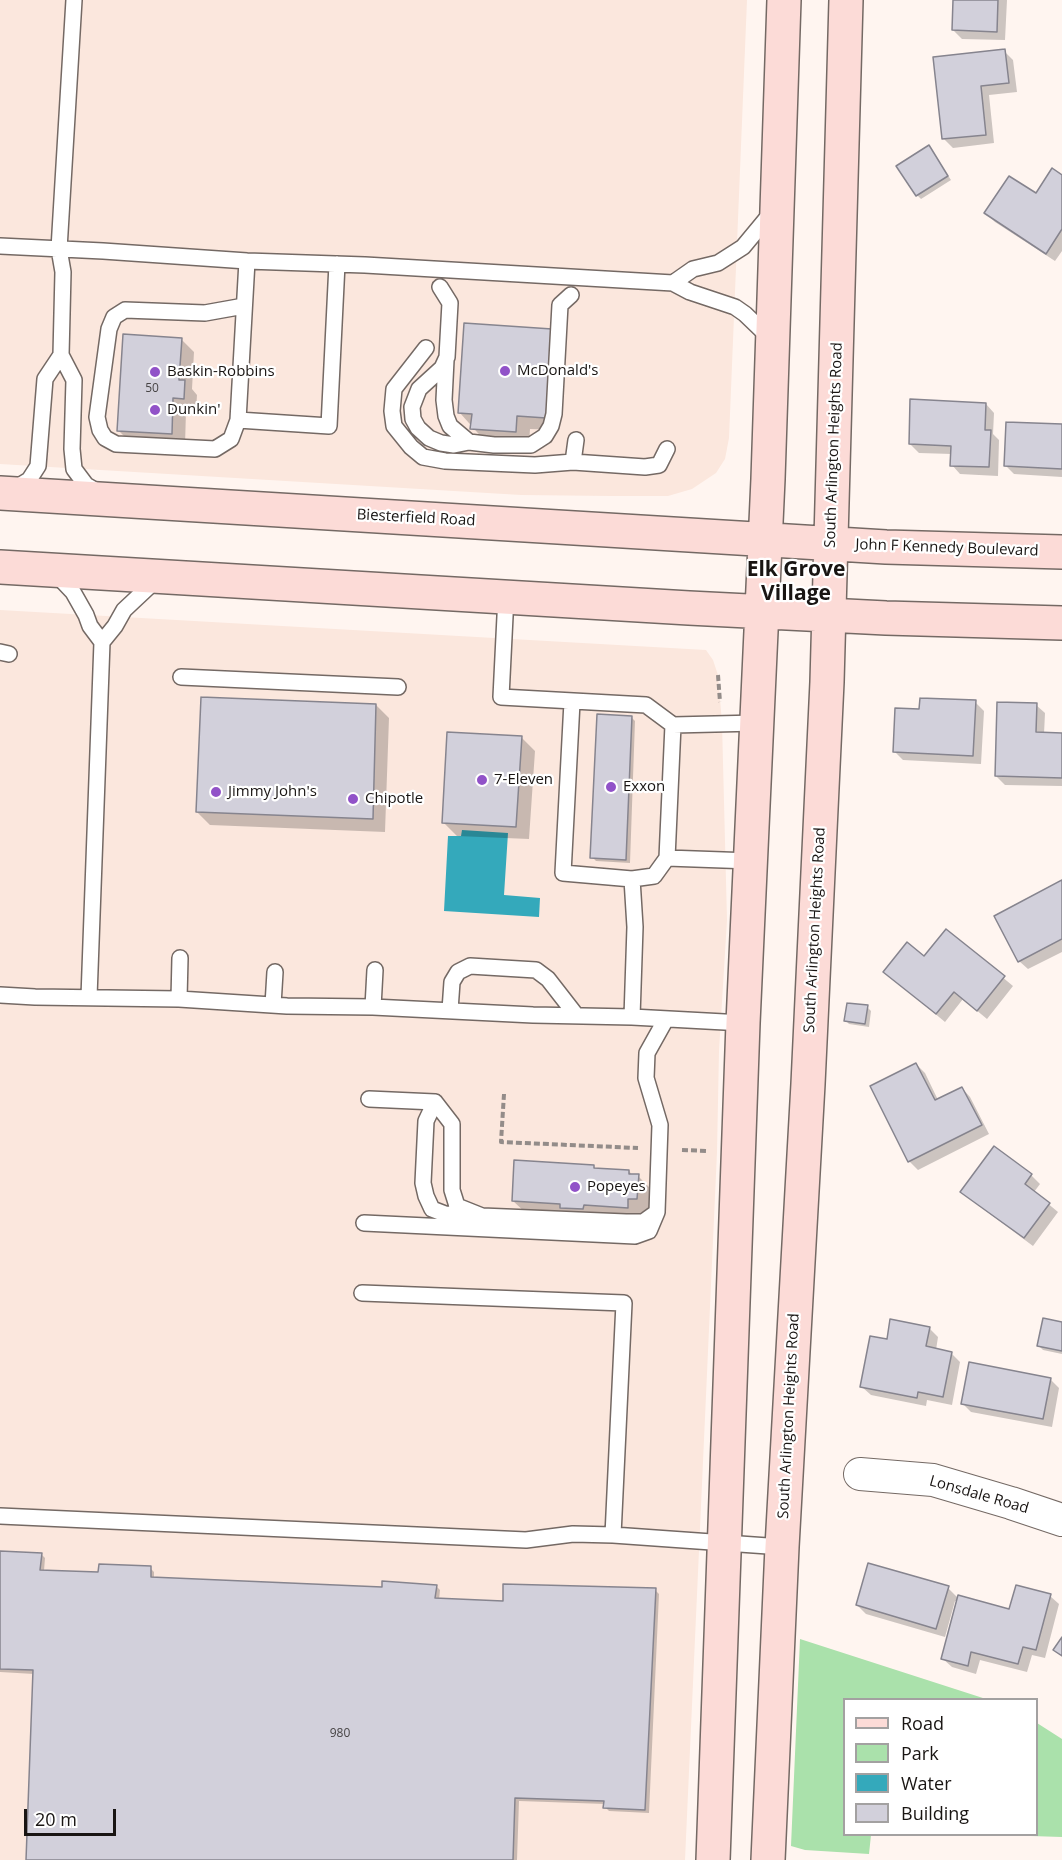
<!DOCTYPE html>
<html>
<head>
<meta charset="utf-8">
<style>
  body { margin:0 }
  #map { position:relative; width:1062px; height:1860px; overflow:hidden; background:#fff5f0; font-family:"Open Sans",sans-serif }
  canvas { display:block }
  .legend { position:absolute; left:843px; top:1698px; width:195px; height:138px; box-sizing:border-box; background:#fff; border:2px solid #a3a1a1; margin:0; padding:8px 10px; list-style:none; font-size:18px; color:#191513 }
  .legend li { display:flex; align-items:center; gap:12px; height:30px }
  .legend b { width:30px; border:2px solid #a3a1a1 }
  .scale { position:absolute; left:24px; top:1809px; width:92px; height:27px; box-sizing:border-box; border:3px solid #191513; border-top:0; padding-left:8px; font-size:18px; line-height:21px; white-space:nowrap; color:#191513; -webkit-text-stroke:4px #fff; paint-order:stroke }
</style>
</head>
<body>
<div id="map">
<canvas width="1062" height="1860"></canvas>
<ul class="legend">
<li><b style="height:8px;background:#fcdbd7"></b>Road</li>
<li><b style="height:16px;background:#aae1ab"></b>Park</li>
<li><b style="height:16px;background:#34a9bb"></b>Water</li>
<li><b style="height:16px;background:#d2d0db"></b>Building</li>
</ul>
<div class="scale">20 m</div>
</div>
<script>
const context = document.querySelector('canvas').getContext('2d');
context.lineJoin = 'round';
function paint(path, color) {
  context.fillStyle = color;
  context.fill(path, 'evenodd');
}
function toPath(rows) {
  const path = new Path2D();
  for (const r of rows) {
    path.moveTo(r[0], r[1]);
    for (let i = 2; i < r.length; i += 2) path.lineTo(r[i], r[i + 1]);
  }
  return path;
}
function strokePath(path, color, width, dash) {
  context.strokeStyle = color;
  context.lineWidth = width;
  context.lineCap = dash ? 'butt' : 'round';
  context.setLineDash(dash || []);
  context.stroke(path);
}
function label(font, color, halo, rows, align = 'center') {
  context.font = font + ' "Open Sans",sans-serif';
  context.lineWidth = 4.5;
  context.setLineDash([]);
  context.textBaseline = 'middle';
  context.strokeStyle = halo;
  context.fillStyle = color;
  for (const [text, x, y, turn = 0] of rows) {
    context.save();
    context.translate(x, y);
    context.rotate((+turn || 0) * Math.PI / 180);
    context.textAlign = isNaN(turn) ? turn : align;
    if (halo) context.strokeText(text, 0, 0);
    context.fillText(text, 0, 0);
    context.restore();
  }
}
const built = toPath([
  [0,0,747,0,729,438,725,459,716,473,692,489,668,496,611,496,521,495,0,464],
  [0,610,706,650,713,660,718,675,722,723,727,920,719,1051,717,1152,685,1860,0,1860]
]);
const green = toPath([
  [800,1639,986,1699,844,1700,844,1834,871,1835,869,1854,805,1850,791,1846],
  [1037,1723,1062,1739,1062,1837,999,1835,1036,1834]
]);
const water = toPath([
  [462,830,508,833,504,895,540,898,539,917,444,911,448,836,461,836]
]);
const shadow = toPath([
  [955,0,1007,0,1005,40,962,39,953,30],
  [1004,51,1013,60,1017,92,989,95,994,143,953,148,944,139],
  [929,147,951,180,921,199,917,195],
  [1062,176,1062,251,1055,261,995,222,986,213,1036,195],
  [181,339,194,352,192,389,197,395,196,411,186,411,185,446,132,444,119,431],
  [564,344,559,430,530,429,529,444,485,441,460,413],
  [986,404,994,413,993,434,999,440,998,476,960,474,952,465,952,454,919,453,910,444],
  [1062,426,1062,477,1014,474,1006,466],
  [975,702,984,711,981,764,903,760,894,751,920,711],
  [376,705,389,718,385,832,210,825,197,812],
  [1036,705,1045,713,1044,734,1062,734,1062,786,1005,785,996,776],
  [631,717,635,721,630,863,596,861,592,857],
  [522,738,535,751,529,839,457,836,443,822],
  [1062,882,1062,952,1028,969,1019,961],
  [947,931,1013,986,987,1019,963,999,945,1022,885,972,925,958],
  [867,1007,871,1011,869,1027,849,1024,845,1020],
  [916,1064,925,1073,938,1100,962,1088,970,1097,989,1134,918,1170,909,1161],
  [994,1148,1031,1175,1040,1184,1034,1192,1058,1212,1033,1246,971,1200,962,1191],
  [593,1166,596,1169,629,1171,633,1176,638,1176,651,1189,650,1212,641,1212,640,1220,527,1214,513,1201],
  [1062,1324,1062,1354,1043,1350,1039,1346],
  [929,1328,938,1337,936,1350,951,1353,960,1362,952,1405,927,1400,926,1406,871,1395,862,1387,888,1340],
  [1050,1379,1059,1388,1052,1427,971,1412,963,1404],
  [0,1552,41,1554,45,1558,44,1571,99,1574,150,1568,154,1572,154,1578,384,1589,436,1586,440,1590,439,1600,504,1602,655,1590,659,1594,649,1813,609,1811,605,1807,605,1804,519,1801,517,1860,28,1860,34,1674,0,1672],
  [948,1588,959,1599,1010,1611,1050,1596,1059,1604,1045,1658,1032,1655,1027,1672,980,1660,976,1674,952,1667,943,1659,958,1601,955,1601,945,1637,866,1614,857,1605]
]);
const building = toPath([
  [953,0,998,0,997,32,952,30,953,0],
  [1005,49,1009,83,981,86,986,135,942,139,933,57,1005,49],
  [929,145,948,176,916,196,896,166,929,145],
  [1052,168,1062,175,1062,229,1046,254,984,213,1009,176,1036,193,1052,168],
  [464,323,552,329,546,418,517,416,516,432,470,429,472,414,458,413,464,323],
  [123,334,182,338,179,380,185,380,184,399,173,398,172,434,117,431,123,334],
  [910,399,986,403,985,430,991,430,989,467,950,466,951,446,909,444,910,399],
  [1006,422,1062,424,1062,469,1004,466,1006,422],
  [201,697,376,704,373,819,196,812,201,697],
  [920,698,976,700,973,756,893,752,895,708,919,709,920,698],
  [997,702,1037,703,1036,732,1062,733,1062,778,995,776,997,702],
  [597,714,632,716,626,860,590,858,597,714],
  [447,732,522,736,516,827,442,823,447,732],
  [1062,880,1062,939,1018,962,994,916,1062,880],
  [946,929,1005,976,977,1011,954,992,936,1014,883,972,907,942,924,956,946,929],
  [847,1003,868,1005,865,1024,844,1021,847,1003],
  [916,1063,935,1100,962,1087,982,1125,908,1162,870,1086,916,1063],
  [994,1146,1032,1174,1025,1184,1050,1203,1024,1238,960,1192,994,1146],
  [514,1160,594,1165,594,1168,629,1170,629,1174,639,1174,637,1199,628,1199,628,1208,584,1205,583,1209,560,1208,560,1204,512,1201,514,1160],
  [1043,1318,1062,1322,1062,1351,1037,1346,1043,1318],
  [890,1319,930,1327,926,1346,952,1352,943,1397,918,1392,917,1398,860,1387,870,1336,887,1339,890,1319],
  [969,1362,1051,1378,1043,1419,961,1404,969,1362],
  [0,1551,42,1553,40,1570,98,1572,99,1564,151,1566,151,1577,382,1587,382,1581,437,1585,435,1598,503,1601,503,1584,656,1588,645,1810,603,1808,604,1801,515,1798,513,1860,26,1860,33,1670,0,1669,0,1551],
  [868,1563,949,1586,936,1629,856,1605,868,1563],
  [1016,1585,1051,1594,1036,1650,1023,1647,1018,1664,971,1652,968,1666,941,1659,958,1595,1009,1609,1016,1585],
  [1062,1637,1062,1656,1053,1650,1062,1637]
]);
const path = toPath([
  [718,675,720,702],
  [504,1094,501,1142,638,1148],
  [682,1150,707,1151]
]);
const lane = toPath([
  [74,0,59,249,63,272,61,355,74,380,72,449,74,469,86,485,98,492],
  [0,246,103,251,247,261,365,265,673,283,690,292,735,307,745,314,771,339],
  [247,261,238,420,329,426,337,264],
  [673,283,693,269,718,263,743,247,772,212],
  [440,287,450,303,447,357,442,368,419,389,412,407,413,419,418,428,429,438,441,443,454,445,469,442,494,445,531,445,545,436,551,426,554,414,560,305,571,295],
  [426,348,394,389,392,411,394,426,411,447,423,457,445,461,535,465,573,462,645,467,659,465,667,449],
  [446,360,444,400,446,416,450,426,469,442],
  [238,420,231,439,215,449,116,444,105,438,100,430,97,417,109,329,114,317,125,310,205,313,244,306],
  [573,462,576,440],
  [14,489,29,480,38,466,45,379,61,355],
  [55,573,73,592,86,615,90,626,102,642],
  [506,596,501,697,646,705,673,725,757,723],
  [0,652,9,654],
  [181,677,398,687],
  [572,702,563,873,632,879,654,876,667,858,673,725],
  [667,858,751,861],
  [632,879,635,927,632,1017],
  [0,995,35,997,179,999,287,1006,373,1007,533,1015,632,1017,743,1023],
  [89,997,102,642,115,626,124,610,157,579],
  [179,999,180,958],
  [273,1005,275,972],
  [373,1007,375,970],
  [450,1010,452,982,458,972,470,966,536,970,548,979,576,1015],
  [369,1099,435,1102],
  [435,1102,452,1124,452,1190,457,1206,482,1216,626,1222,643,1222,657,1212],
  [435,1102,426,1121,423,1183,426,1196,432,1209,445,1214,473,1216],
  [364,1223,635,1236,649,1231,657,1212,660,1125,646,1078,647,1053,666,1019],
  [362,1293,624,1303,613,1535],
  [0,1516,526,1540,573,1534,613,1535,782,1547]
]);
const street = toPath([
  [860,1474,933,1480,1011,1503,1062,1520]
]);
const secondary = toPath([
  [0,493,886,547,1062,552],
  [0,567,689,608,886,618,1062,623],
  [713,1860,743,1023,768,479,784,0],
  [768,1860,782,1547,808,1084,827,682,846,0]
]);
const markers = [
  [505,371,6,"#9152c8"],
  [155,372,6,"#9152c8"],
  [155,410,6,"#9152c8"],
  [482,780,6,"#9152c8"],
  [611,787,6,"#9152c8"],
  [216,792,6,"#9152c8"],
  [353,799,6,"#9152c8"],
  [575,1187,6,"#9152c8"]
];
const numberNames = [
  ["50",152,389],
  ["980",340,1734]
];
const poiNames = [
  ["McDonald's",517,371],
  ["Baskin-Robbins",167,372],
  ["Dunkin'",167,410],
  ["7-Eleven",494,780],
  ["Exxon",623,787],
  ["Jimmy John's",228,792],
  ["Chipotle",365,799],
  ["Popeyes",587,1187]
];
const streetNames = [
  ["South Arlington Heights Road",834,445,-88],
  ["Biesterfield Road",416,518,3],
  ["John F Kennedy Boulevard",947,548,2],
  ["South Arlington Heights Road",815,930,-87],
  ["South Arlington Heights Road",789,1416,-87],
  ["Lonsdale Road",979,1495,16]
];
const districtNames = [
  ["Elk Grove",796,570],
  ["Village",796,594]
];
paint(built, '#fbe7dd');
paint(green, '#aae1ab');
paint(water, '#34a9bb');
paint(shadow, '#0003');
paint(building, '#d2d0db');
strokePath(building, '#86848e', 1.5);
strokePath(lane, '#746964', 18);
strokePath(street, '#746964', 34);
strokePath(secondary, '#746964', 36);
strokePath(path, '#938c89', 4, [6, 3]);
strokePath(lane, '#fff', 15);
strokePath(street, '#fff', 32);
strokePath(secondary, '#fcdbd7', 33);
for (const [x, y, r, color] of markers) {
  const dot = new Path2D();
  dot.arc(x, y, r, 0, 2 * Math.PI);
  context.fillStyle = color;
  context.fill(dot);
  strokePath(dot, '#fff', 2);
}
label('12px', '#474445', null, numberNames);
label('15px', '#191513', '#fff', poiNames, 'left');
label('15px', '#191513', '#fff', streetNames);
label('bold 21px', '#191513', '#fff', districtNames);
</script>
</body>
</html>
